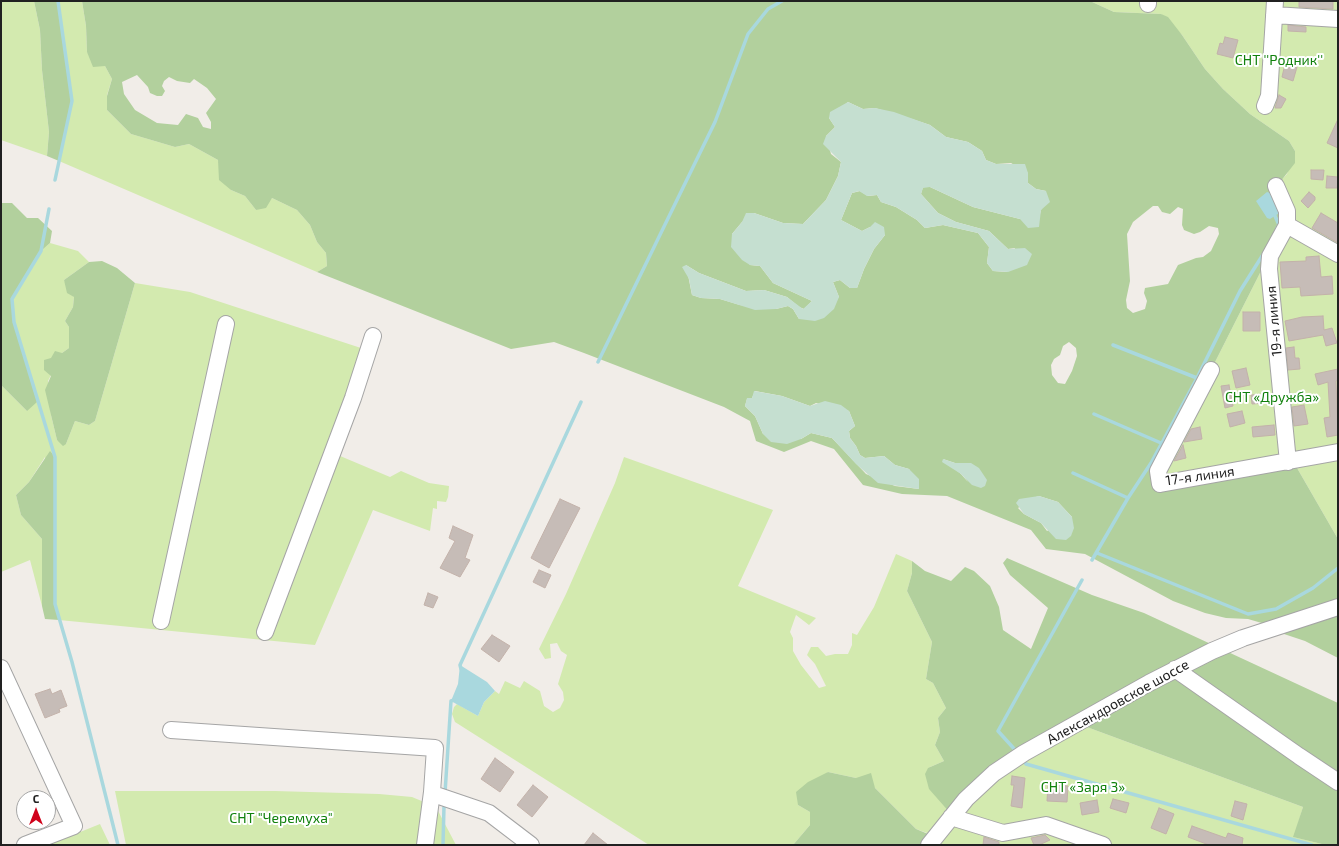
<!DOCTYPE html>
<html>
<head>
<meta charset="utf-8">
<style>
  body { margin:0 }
  #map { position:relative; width:1339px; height:846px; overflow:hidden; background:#f1ede8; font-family:"Exo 2",sans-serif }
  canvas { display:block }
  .frame { position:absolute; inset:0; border:2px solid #212121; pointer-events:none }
  .north { position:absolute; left:16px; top:790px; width:40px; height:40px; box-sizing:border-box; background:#fff; border:1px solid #a6a6a6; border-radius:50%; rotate:0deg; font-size:11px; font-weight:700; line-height:16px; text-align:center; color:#212121 }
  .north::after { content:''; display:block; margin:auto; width:14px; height:18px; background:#d0021b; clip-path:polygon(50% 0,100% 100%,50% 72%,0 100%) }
</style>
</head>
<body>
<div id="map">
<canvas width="1339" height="846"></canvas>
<div class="frame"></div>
<div class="north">С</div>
</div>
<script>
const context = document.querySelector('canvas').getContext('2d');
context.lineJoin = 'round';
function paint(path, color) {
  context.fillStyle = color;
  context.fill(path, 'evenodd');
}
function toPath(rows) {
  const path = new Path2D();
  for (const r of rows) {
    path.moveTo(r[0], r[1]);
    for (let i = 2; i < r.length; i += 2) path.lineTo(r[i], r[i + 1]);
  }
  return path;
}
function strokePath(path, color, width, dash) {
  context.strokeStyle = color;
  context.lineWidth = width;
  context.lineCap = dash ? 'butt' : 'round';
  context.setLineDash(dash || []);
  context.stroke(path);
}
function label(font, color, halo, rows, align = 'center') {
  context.font = font + ' "Exo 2",sans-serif';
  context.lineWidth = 4;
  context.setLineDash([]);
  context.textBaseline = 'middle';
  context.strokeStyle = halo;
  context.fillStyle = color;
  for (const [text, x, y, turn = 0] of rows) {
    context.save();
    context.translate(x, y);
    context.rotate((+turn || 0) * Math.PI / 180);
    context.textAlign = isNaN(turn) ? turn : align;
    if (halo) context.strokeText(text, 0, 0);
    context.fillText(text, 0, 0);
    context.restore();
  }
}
const grass = toPath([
  [1,1,34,1,40,30,42,70,49,132,47,156,1,140],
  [58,1,82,1,86,26,87,52,105,66,112,79,107,95,107,110,131,134,175,147,189,144,218,160,231,190,245,196,256,210,272,198,297,210,310,225,317,242,326,253,327,266,317,272,59,161,72,101],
  [1090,1,1338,1,1338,539,1293,461,1160,484,1211,370,1261,271,1276,186,1287,174,1295,151,1289,141,1250,114,1223,89,1205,69,1182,35,1161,14,1114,12],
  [50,243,78,251,89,262,64,280,74,297,73,307,65,321,69,327,69,348,62,353,48,381,51,415,57,440,66,444,75,421,89,425,95,421,135,283,190,292,364,349,333,453,390,477,401,471,429,483,449,486,448,497,446,502,437,501,437,509,433,508,430,531,373,510,315,645,59,620,55,604,45,457,29,482,16,495,21,515,42,539,42,606,30,560,1,572,1,385,27,411,12,299,41,251],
  [624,457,773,510,738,586,816,618,809,625,796,615,790,632,793,638,793,651,801,665,819,688,826,686,815,664,807,655,811,647,818,647,826,656,835,654,848,654,852,645,852,633,857,635,874,607,896,554,912,561,912,573,907,591,932,642,926,679,933,683,946,708,938,718,940,732,935,745,944,761,928,768,1076,723,1303,807,1294,837,1326,845,929,845,927,833,916,829,875,788,856,778,828,772,798,805,810,812,810,825,793,845,649,845,455,722,452,714,454,707,457,704,478,716,484,702,495,691,499,694,505,681,520,688,524,681,540,691,544,706,553,712,560,708,564,700,563,692,558,684,567,655,561,651,557,643,550,644,551,658,545,659,539,649,566,594,615,483],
  [115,791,275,791,379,794,412,797,436,807,456,845,126,845],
  [100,824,110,845,48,845]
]);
const forest = toPath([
  [34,1,58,1,72,101,59,161,47,156,49,132,42,70,40,30],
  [82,1,1090,1,1114,12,1161,14,1168,17,1182,35,1205,69,1223,89,1250,114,1289,141,1295,151,1295,163,1277,186,1287,211,1269,268,1261,271,1211,370,1160,484,1293,461,1338,539,1338,658,1305,641,1278,632,1272,626,1248,619,1226,618,1205,613,1173,601,1085,554,1046,549,1031,530,947,496,902,494,863,485,834,449,811,441,784,452,756,441,750,421,724,407,584,353,554,342,511,349,317,272,327,266,326,253,317,242,310,225,297,210,272,198,266,208,256,210,245,196,231,190,219,180,218,160,189,144,175,147,131,134,107,110,107,96,112,79,105,66,93,67,87,52,86,26],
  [137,75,148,87,150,93,157,96,162,96,165,91,162,86,164,81,169,77,177,81,190,83,194,79,207,88,216,99,206,113,211,122,211,129,203,127,198,118,186,114,178,125,157,123,135,110,124,94,122,82],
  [848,102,863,109,875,108,915,120,930,125,946,137,968,142,982,151,986,160,996,164,1011,163,1028,173,1028,183,1036,189,1046,191,1040,214,1020,219,973,207,930,187,923,187,921,194,938,213,956,222,989,231,1008,249,1015,248,1007,272,993,271,987,263,989,247,978,233,943,225,925,228,917,220,896,207,881,202,877,195,868,196,860,191,852,193,841,220,862,231,870,227,885,235,874,249,864,269,857,288,850,288,840,280,833,282,839,297,799,319,793,309,788,306,776,309,740,305,720,299,701,298,692,295,686,265,699,273,746,291,764,290,787,297,799,307,804,309,812,301,773,283,760,266,750,265,732,234,742,222,754,213,783,223,803,224,826,200,838,176,841,162,831,154,826,136,835,127,829,118],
  [1153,206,1158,206,1162,212,1170,214,1178,207,1183,209,1182,225,1184,230,1194,234,1200,232,1209,226,1218,228,1219,234,1211,251,1203,257,1196,258,1178,265,1168,284,1145,288,1144,293,1147,301,1145,309,1133,313,1127,308,1126,300,1130,281,1127,234,1133,222],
  [1069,342,1076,348,1077,356,1072,371,1065,384,1058,383,1052,375,1051,365,1054,359,1060,355,1063,346],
  [755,391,782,396,810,406,816,403,849,411,855,426,849,431,850,438,856,446,860,455,865,458,884,456,895,465,909,469,919,489,895,486,866,474,832,438,811,433,801,439,763,434,755,416,745,406,747,399,752,398],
  [943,459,955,463,968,482,961,474],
  [1039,496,1058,502,1072,517,1047,531,1041,523,1024,514,1018,508,1030,499],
  [1,203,12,203,27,218,38,218,52,231,50,243,41,251,12,299,14,322,37,402,27,411,1,385],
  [102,261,117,268,135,283,95,421,89,425,75,421,66,444,63,446,57,440,45,390,51,376,44,370,44,360,51,358,55,351,62,353,69,348,69,327,65,321,73,307,74,297,67,293,64,280,89,262],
  [50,451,55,457,55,604,59,620,45,619,42,606,42,539,21,515,16,495,29,482],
  [1007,558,1092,595,1144,613,1338,703,1338,845,1326,845,1293,837,1303,807,1076,723,951,814,929,789,925,774,928,768,944,761,935,745,940,732,938,718,946,708,933,683,926,679,932,642,907,591,912,573,912,561,925,571,951,581,965,567,974,571,990,586,999,607,1003,630,1031,649,1048,608,1010,575,1003,563],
  [828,772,856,778,871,773,875,788,916,829,933,836,929,845,793,845,810,825,810,812,798,805,796,792,808,782]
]);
const wetland = toPath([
  [848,102,863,109,875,108,894,112,930,125,946,137,968,142,982,151,986,160,996,164,1025,164,1028,173,1028,183,1036,189,1046,191,1050,202,1041,210,1039,227,1028,228,1020,219,973,207,930,187,923,188,921,194,938,213,956,222,989,231,1008,249,1025,248,1032,254,1027,265,1008,272,993,271,987,263,989,247,978,233,943,225,925,228,917,220,896,207,881,202,877,195,867,196,859,191,852,193,841,220,862,231,870,227,875,222,884,227,885,235,874,249,864,269,857,288,850,288,840,280,833,282,839,297,834,309,824,318,815,321,799,319,793,309,788,306,776,309,755,310,720,299,701,298,692,295,689,279,682,267,686,265,699,273,746,291,764,290,787,297,803,309,812,301,773,283,760,266,750,265,742,260,731,247,732,234,742,222,746,213,754,213,783,223,803,224,826,200,838,176,841,162,823,144,826,136,835,127,829,118,830,112],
  [754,391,782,396,810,406,825,401,841,405,849,411,855,426,849,431,850,438,856,446,860,455,865,458,884,456,895,465,909,469,919,479,919,489,878,483,856,464,832,438,811,433,801,439,787,444,771,442,763,434,755,416,745,406,747,398,752,398],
  [943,459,955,463,971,463,979,468,987,480,985,486,981,488,972,485,961,474,942,462],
  [1039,496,1058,502,1072,517,1074,528,1071,536,1066,540,1056,539,1041,523,1024,514,1016,503,1019,499]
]);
const water = toPath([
  [1267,192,1270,193,1281,209,1281,212,1270,219,1267,218,1256,201],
  [460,665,487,682,495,691,484,702,478,716,451,701,458,684]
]);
const stream = toPath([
  [55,180,72,101,58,1],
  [49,209,41,251,12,299,14,322,55,457,55,604,72,662,118,845],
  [1275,216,1279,225,1277,228],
  [1113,345,1197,378],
  [598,362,715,122,748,34,768,9,782,1],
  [1094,414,1161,443],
  [1073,473,1128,498],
  [1097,553,1248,614,1276,609,1313,588,1338,568],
  [1092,560,1128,498,1151,463,1197,378,1240,291,1264,253],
  [461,669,460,665,581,402],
  [1017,752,998,731,1082,580],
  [1022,758,1026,764,1312,845],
  [445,793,451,701,454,700],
  [443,845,444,806]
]);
const building = toPath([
  [1299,1,1333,1,1333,9,1299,7,1299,1],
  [1288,25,1306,27,1306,32,1288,31,1288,25],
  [1225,37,1238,40,1233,58,1217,54,1220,43,1223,44,1225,37],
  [1285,64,1297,67,1293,81,1282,77,1285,64],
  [1279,95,1286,99,1281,108,1275,108,1279,95],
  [1338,119,1338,148,1327,143,1338,119],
  [1311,170,1324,170,1323,180,1311,179,1311,170],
  [1327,176,1338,177,1337,188,1326,188,1327,176],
  [1309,192,1315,197,1315,200,1308,208,1301,201,1309,192],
  [1321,213,1338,223,1338,243,1312,228,1321,213],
  [1319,256,1321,277,1332,276,1333,294,1301,296,1300,287,1282,288,1280,262,1306,261,1306,257,1319,256],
  [1243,312,1260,312,1260,331,1243,331,1243,312],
  [1323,316,1324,330,1332,328,1337,343,1326,346,1323,335,1289,341,1285,321,1302,317,1323,316],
  [1294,347,1295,358,1299,358,1300,369,1288,370,1286,348,1294,347],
  [1246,368,1250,385,1236,388,1232,371,1246,368],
  [1338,369,1338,380,1336,381,1338,435,1327,437,1324,418,1330,417,1328,382,1318,385,1315,374,1338,369],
  [1229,385,1233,406,1225,408,1221,386,1229,385],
  [1264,394,1265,403,1252,404,1251,395,1264,394],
  [1304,405,1308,424,1294,426,1292,407,1304,405],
  [1242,411,1245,423,1230,427,1227,414,1242,411],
  [1274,425,1275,435,1253,437,1252,427,1274,425],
  [1200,427,1202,439,1184,442,1191,429,1200,427],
  [1183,445,1186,458,1174,461,1183,445],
  [560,499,580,508,549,568,531,558,560,499],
  [453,526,473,535,465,558,470,560,460,577,440,568,455,541,449,538,453,526],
  [539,570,551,575,545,588,533,582,539,570],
  [428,593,438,597,433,608,424,605,428,593],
  [492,635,510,646,499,662,481,649,492,635],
  [50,689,52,694,61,690,67,706,59,709,60,712,45,718,35,694,50,689],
  [495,758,514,772,500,792,481,779,495,758],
  [1012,776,1025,778,1022,808,1011,806,1014,785,1011,785,1012,776],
  [533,785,548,797,532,817,517,805,533,785],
  [1048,785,1068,786,1067,802,1047,801,1048,785],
  [1113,799,1129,803,1126,813,1110,808,1113,799],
  [1097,800,1099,812,1082,815,1080,803,1097,800],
  [1235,801,1247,804,1243,820,1231,816,1235,801],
  [1159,808,1174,814,1166,834,1151,828,1159,808],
  [1192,826,1226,838,1228,833,1243,838,1242,845,1209,845,1188,837,1192,826],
  [593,833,608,845,584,845,593,833],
  [1045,835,1050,840,1039,845,1034,845,1031,838,1045,835],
  [984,837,999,842,999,845,983,845,984,837]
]);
const minor = toPath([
  [1148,4,1148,1],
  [1274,15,1338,19],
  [1265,106,1269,96,1275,1],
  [1276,186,1287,211,1287,225,1270,256,1269,269,1288,462],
  [1287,225,1338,254],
  [1211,370,1158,471,1160,484,1338,452],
  [161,621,226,324],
  [265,632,353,398,373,336],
  [1,668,74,826,25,845],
  [1175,669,1299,756,1338,782],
  [171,730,435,748,432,792,425,845],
  [436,795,489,813,531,845],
  [951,817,1003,833,1046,825,1103,845],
  [929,845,966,799,994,773,1024,753,1149,683,1212,651,1243,638,1338,607]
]);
const parkNames = [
  ["СНТ ''Родник''",1279,60],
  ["СНТ «Дружба»",1272,397],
  ["СНТ «Заря 3»",1083,787],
  ["СНТ \"Черемуха\"",281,818]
];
const streetNames = [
  ["19-я линия",1274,321,-95],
  ["17-я линия",1200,476,-8],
  ["Александровское шоссе",1118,702,-29]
];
paint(grass, '#d3eaaf');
paint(forest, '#b2d09d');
paint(wetland, '#c5dfd0');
paint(water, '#a9d8de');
strokePath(stream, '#a9d8de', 3.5);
paint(building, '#c6bcb7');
strokePath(building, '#c3b2aa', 1);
strokePath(minor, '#a5a5a5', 18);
strokePath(minor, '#fff', 16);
label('14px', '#11810d', '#fff', parkNames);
label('14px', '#212121', '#fff', streetNames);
</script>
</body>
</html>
